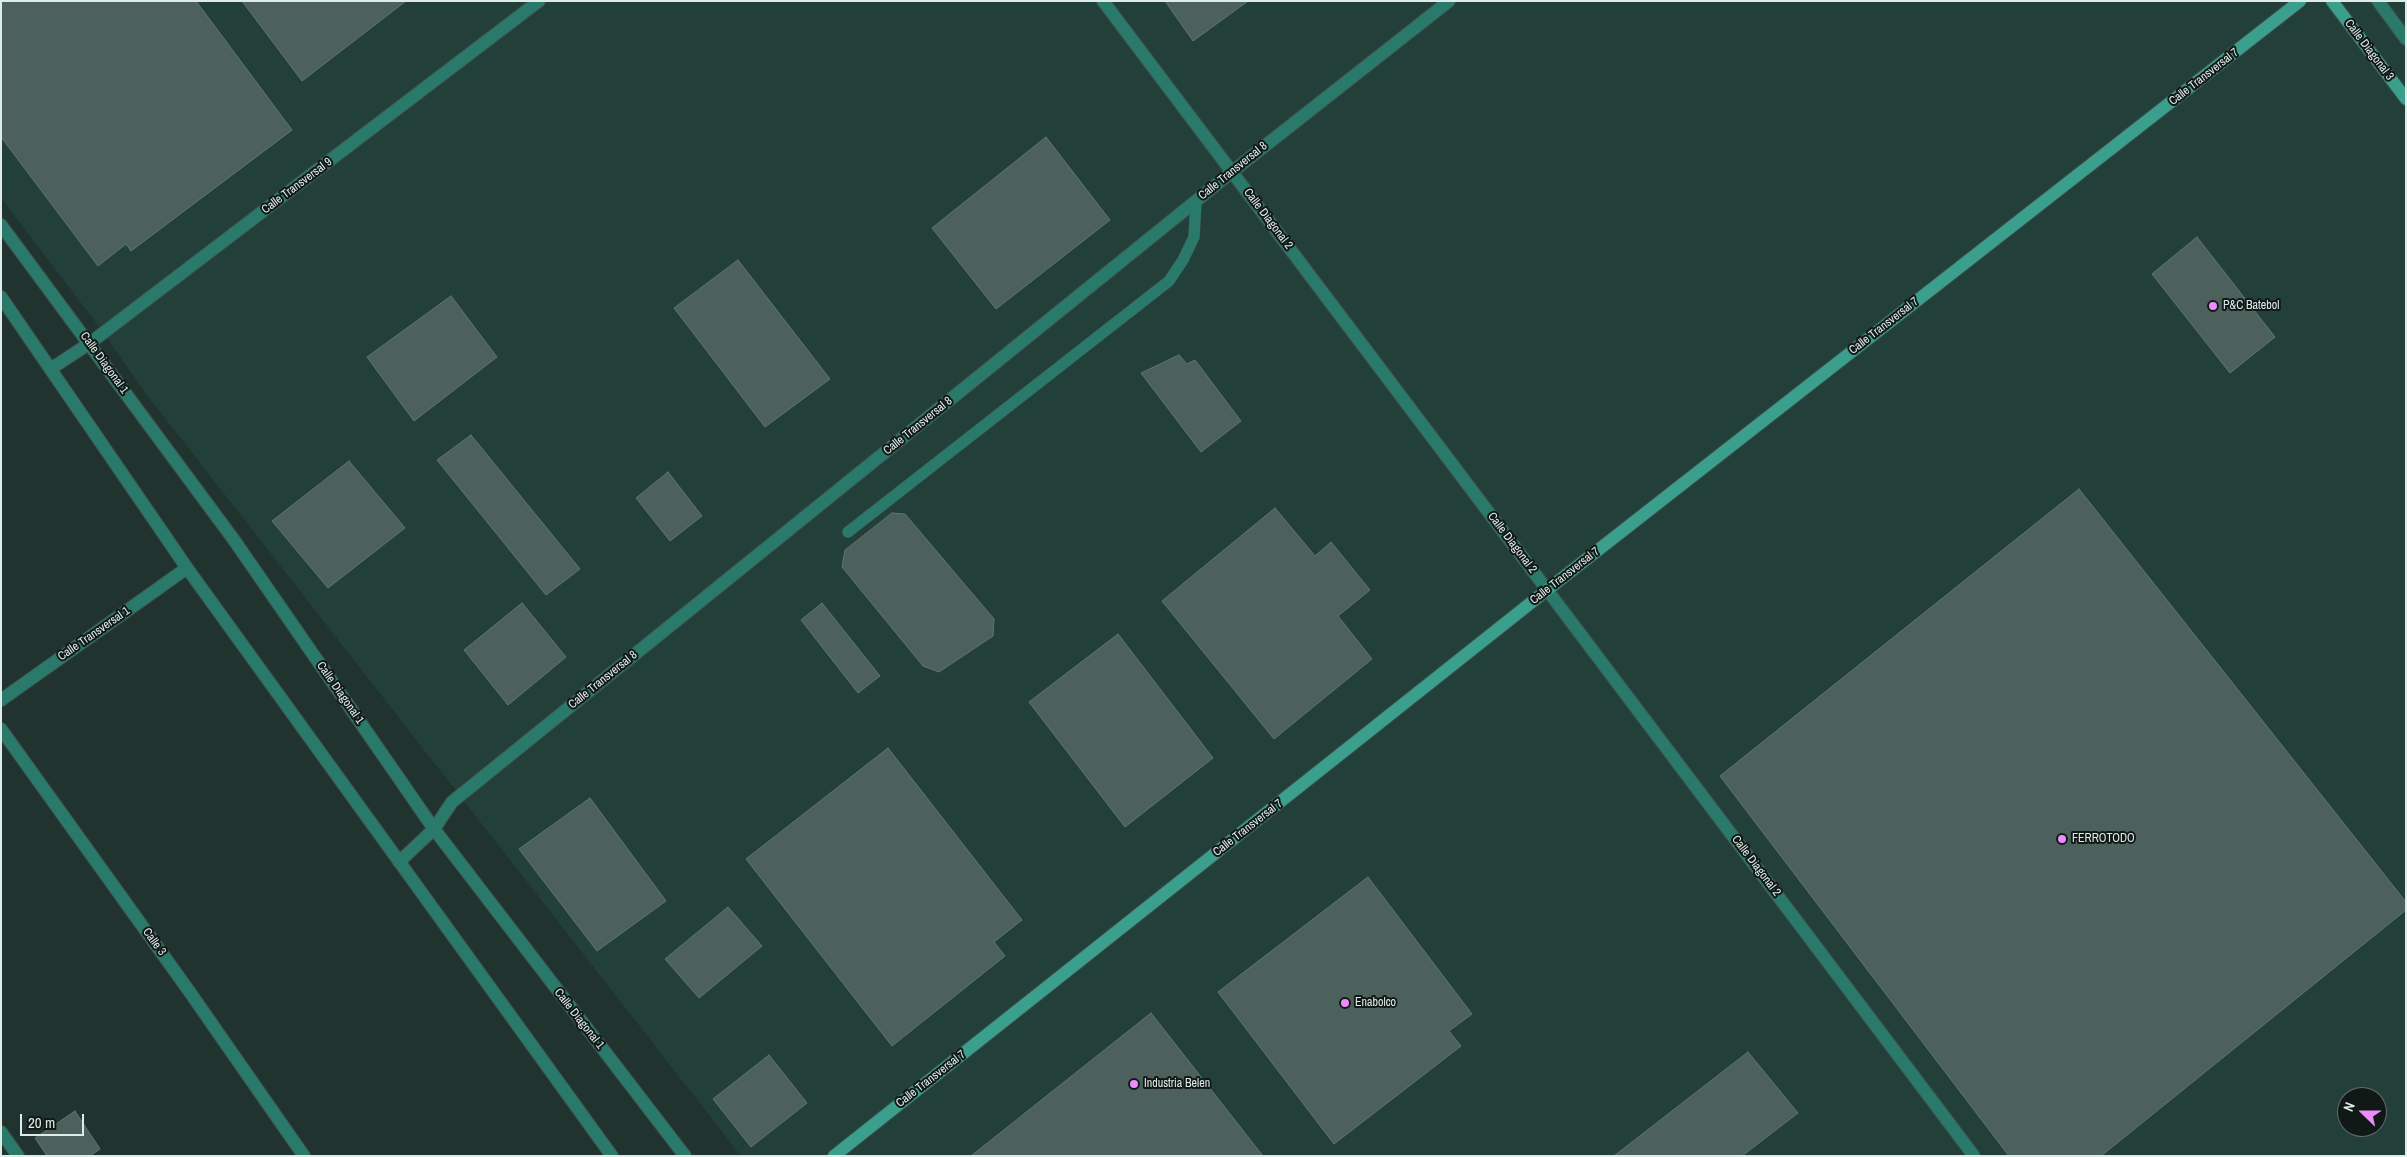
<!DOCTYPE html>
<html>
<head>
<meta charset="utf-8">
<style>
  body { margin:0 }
  #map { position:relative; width:2407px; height:1157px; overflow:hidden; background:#21332f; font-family:"Archivo Narrow",sans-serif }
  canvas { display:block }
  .frame { position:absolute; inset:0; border:2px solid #dfebe8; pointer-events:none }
  .north { position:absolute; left:2337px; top:1087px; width:50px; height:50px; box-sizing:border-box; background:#111917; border:1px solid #636d6b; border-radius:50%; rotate:292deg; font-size:14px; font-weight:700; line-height:20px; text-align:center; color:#dfebe8 }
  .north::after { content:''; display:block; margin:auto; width:18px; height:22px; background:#eb8dfc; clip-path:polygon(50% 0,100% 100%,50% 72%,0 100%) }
  .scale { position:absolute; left:20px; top:1114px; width:64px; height:22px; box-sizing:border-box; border:2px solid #dfebe8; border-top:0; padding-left:6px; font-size:15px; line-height:18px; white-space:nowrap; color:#dfebe8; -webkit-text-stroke:4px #111917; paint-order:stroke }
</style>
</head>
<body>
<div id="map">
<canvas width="2407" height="1157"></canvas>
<div class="frame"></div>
<div class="north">N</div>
<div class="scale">20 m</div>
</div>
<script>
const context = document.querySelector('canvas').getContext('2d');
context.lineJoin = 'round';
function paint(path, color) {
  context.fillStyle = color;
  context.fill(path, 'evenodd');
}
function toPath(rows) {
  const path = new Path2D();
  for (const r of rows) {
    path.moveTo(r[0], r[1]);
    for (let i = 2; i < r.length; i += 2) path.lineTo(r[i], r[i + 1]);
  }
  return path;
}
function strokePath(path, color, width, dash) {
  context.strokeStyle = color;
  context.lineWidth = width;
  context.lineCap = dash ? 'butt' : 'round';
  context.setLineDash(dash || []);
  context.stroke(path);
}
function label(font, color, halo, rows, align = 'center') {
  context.font = font + ' "Archivo Narrow",sans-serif';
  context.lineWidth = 4;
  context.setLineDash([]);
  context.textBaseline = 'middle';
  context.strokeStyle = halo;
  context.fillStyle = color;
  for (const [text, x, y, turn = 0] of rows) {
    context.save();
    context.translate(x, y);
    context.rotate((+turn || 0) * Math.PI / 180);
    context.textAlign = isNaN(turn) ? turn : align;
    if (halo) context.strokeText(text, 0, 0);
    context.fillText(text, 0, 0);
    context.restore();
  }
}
const built = toPath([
  [1,1,2406,1,2406,1156,741,1156,147,395,91,316,1,198],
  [2347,1097,2377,1097,2377,1127,2347,1127]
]);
const building = toPath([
  [1,1,196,1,292,130,131,251,126,244,98,266,1,137,1,1],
  [242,1,406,1,302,81,242,1],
  [1165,1,1248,1,1193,41,1165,1],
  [1046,137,1110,220,996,309,932,228,1046,137],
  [2197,237,2275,337,2230,373,2152,274,2197,237],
  [738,260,830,379,765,427,674,308,738,260],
  [451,296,497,357,414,421,367,357,451,296],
  [1179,355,1187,364,1195,360,1241,421,1201,452,1141,373,1179,355],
  [471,435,580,569,546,595,437,460,471,435],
  [349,461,405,528,328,588,272,521,349,461],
  [668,472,702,516,670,541,636,498,668,472],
  [2079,489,2406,902,2406,910,2101,1156,2009,1156,1720,776,2079,489],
  [1275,508,1315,556,1331,542,1370,590,1338,616,1372,659,1274,739,1162,601,1275,508],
  [892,513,905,514,994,619,993,636,939,672,923,666,842,567,845,550,892,513],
  [522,603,566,657,508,705,464,650,522,603],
  [822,603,880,676,858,693,801,620,822,603],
  [1118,634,1213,758,1125,827,1029,702,1118,634],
  [888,748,1022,920,994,942,1005,956,892,1046,746,859,888,748],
  [590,798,666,901,597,951,519,849,590,798],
  [1368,877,1472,1014,1449,1031,1461,1046,1334,1144,1218,992,1368,877],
  [728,907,762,946,699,998,665,959,728,907],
  [1151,1013,1263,1156,971,1156,1151,1013],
  [1748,1052,1798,1113,1742,1156,1614,1156,1748,1052],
  [769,1055,807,1103,751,1147,713,1099,769,1055],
  [75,1111,100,1149,90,1156,47,1156,35,1138,75,1111]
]);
const lane = toPath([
  [848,532,1169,281,1183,260,1194,237,1196,201]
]);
const street = toPath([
  [1103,1,1974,1156],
  [2378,1,2406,39],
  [1,225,234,540,434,829,685,1156],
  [1,297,187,568,612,1156],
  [52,368,90,343,539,1],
  [1,700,187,568],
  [1,729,189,991,304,1156],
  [399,862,434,829,452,802,1233,171,1449,1],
  [1,1132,18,1156]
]);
const secondary = toPath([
  [2332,1,2406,99],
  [834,1156,1547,590,2300,1]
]);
const markers = [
  [2213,306,5,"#eb8dfc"],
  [2062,839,5,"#eb8dfc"],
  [1345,1003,5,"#eb8dfc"],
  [1134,1084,5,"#eb8dfc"]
];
const streetNames = [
  ["Calle Diagonal 3",2369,50,53],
  ["Calle Transversal 7",2204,77,-38],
  ["Calle Transversal 8",1233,171,-39],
  ["Calle Transversal 9",297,186,-37],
  ["Calle Diagonal 2",1268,219,53],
  ["Calle Transversal 7",1884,326,-38],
  ["Calle Diagonal 1",104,363,54],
  ["Calle Transversal 8",918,426,-39],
  ["Calle Diagonal 2",1512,543,53],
  ["Calle Transversal 7",1565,576,-38],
  ["Calle Transversal 1",94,634,-35],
  ["Calle Transversal 8",603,680,-39],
  ["Calle Diagonal 1",340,693,55],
  ["Calle Transversal 7",1248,828,-38],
  ["Calle Diagonal 2",1756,866,53],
  ["Calle 3",154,942,54],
  ["Calle Diagonal 1",579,1019,52],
  ["Calle Transversal 7",931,1079,-38]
];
const poiNames = [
  ["P&C Batebol",2223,306],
  ["FERROTODO",2072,839],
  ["Enabolco",1355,1003],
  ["Industria Belen",1144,1084]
];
paint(built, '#233f39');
paint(building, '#4d615c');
strokePath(building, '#617570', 1);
strokePath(lane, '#3f504d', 12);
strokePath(street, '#3f504d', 14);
strokePath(secondary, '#3f504d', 14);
strokePath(lane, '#2a7a6b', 11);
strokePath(street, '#2a7a6b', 12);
strokePath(secondary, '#3a9f8d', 12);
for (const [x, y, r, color] of markers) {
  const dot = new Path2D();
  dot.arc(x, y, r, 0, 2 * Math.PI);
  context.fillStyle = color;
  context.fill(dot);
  strokePath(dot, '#111917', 2);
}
label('12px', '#dfebe8', '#111917', streetNames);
label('12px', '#dfebe8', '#111917', poiNames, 'left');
</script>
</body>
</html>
